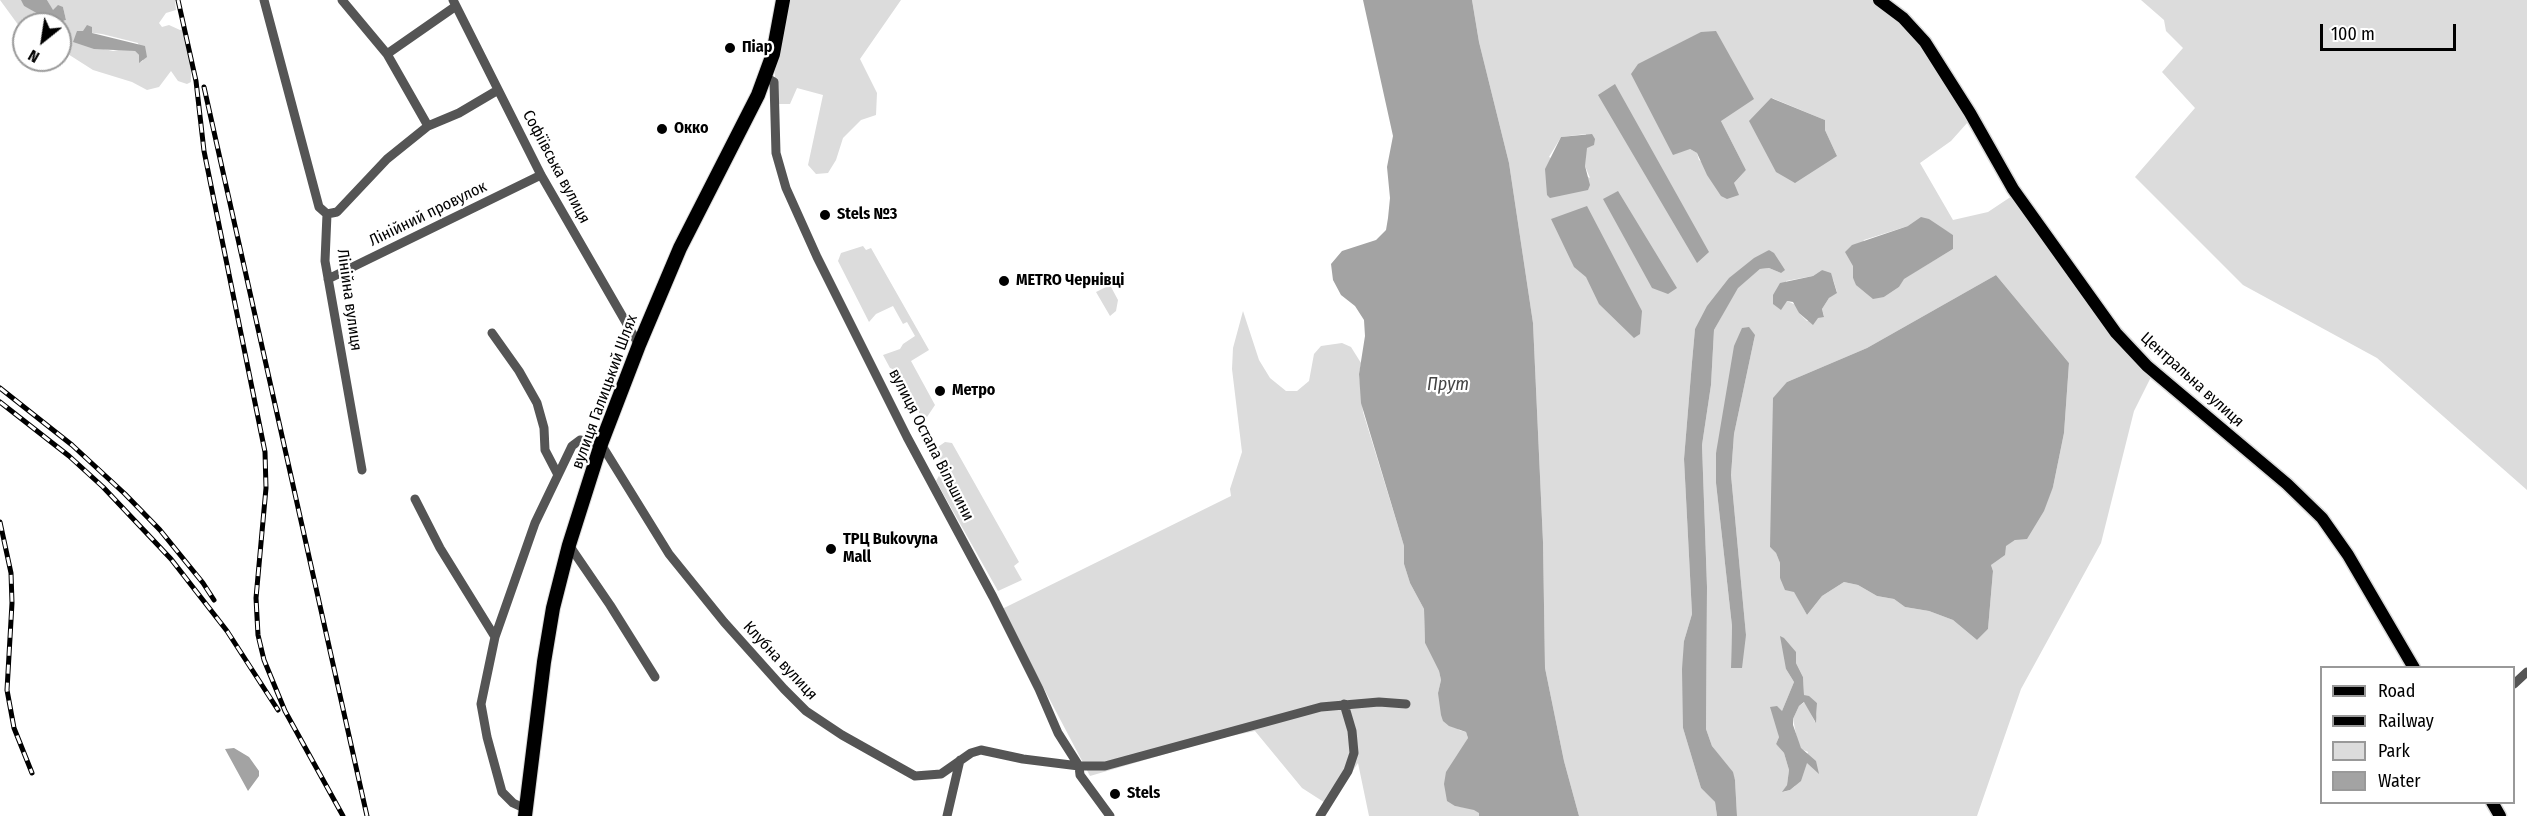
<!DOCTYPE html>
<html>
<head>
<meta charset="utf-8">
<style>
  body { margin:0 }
  #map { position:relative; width:2527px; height:816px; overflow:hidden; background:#fff; font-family:"Fira Sans Condensed",sans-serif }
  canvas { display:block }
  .legend { position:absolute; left:2320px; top:666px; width:195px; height:138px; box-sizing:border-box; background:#fff; border:2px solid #999; margin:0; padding:8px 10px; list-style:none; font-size:18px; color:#000 }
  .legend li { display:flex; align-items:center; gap:12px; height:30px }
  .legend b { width:30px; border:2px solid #999 }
  .north { position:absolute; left:12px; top:12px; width:60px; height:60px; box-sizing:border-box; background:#fff; border:2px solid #999; border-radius:50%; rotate:210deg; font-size:16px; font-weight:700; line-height:24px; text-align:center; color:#000 }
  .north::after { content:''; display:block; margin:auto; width:21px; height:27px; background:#000; clip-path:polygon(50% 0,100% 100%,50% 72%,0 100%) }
  .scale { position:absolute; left:2320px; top:24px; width:136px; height:27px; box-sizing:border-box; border:3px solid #000; border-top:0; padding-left:8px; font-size:18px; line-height:21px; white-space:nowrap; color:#000; -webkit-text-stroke:4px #fff; paint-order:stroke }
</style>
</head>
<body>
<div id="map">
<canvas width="2527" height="816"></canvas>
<ul class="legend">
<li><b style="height:8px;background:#000"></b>Road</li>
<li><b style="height:8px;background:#000"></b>Railway</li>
<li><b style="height:16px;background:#dcdcdc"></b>Park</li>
<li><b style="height:16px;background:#a3a3a3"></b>Water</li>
</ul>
<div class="north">N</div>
<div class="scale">100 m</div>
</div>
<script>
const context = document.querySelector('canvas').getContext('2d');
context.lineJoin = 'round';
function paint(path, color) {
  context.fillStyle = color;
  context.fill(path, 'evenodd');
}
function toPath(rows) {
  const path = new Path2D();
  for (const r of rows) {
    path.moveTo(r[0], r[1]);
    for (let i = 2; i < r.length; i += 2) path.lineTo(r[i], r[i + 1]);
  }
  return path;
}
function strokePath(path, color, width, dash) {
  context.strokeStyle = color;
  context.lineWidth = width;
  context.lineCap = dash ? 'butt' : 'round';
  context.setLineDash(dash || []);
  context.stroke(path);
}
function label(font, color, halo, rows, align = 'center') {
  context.font = font + ' "Fira Sans Condensed",sans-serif';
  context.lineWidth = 4.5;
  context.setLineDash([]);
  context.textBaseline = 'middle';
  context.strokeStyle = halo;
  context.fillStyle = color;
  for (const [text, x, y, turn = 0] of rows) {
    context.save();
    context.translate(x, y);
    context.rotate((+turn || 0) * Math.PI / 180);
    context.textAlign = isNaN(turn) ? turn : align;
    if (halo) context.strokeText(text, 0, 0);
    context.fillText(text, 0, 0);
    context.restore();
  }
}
const green = toPath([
  [0,0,22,0,24,6,60,22,66,20,63,7,53,11,47,0,175,0,176,10,166,13,159,23,162,27,169,25,180,30,183,29,191,59,191,82,187,84,178,81,171,71,159,87,147,90,132,82,93,70,60,49,60,24,24,24,24,28,19,26],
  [77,31,102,34,138,43,143,61,139,62,139,55,135,51,124,49,113,51,85,45],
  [785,0,901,0,860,59,877,93,876,115,861,120,843,138,836,160,828,173,816,174,808,165,823,95,797,88,790,104,776,104,774,54],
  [1472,0,1891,0,1926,35,1976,113,1951,141,1920,163,1953,220,1988,212,2021,190,2127,338,2156,367,2134,411,2101,543,2021,689,1977,816,1737,816,1735,780,1732,772,1712,746,1706,729,1707,587,1702,445,1711,385,1714,330,1737,288,1760,269,1769,268,1781,273,1769,250,1695,329,1692,362,1684,459,1692,614,1684,641,1683,728,1701,788,1715,802,1717,816,1579,816,1564,761,1545,668,1543,542,1533,323,1509,163,1479,42],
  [1716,31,1721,121,1746,170,1734,183,1699,160,1697,153,1690,149],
  [1772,98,1825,120,1825,130,1837,156],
  [1586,134,1585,166,1590,178,1549,157,1561,137],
  [1908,226,1938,226,1953,235,1953,249,1903,279,1899,287,1884,297,1863,290,1857,285,1853,278,1853,266,1864,240],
  [1822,270,1833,279,1837,292,1829,298,1822,309,1824,316,1807,321,1799,313,1796,305,1787,301,1786,281,1813,276],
  [1996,275,2069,363,2064,433,2053,487,2015,540,2005,546,1991,565,1993,571,1988,629,1977,640,1953,620,1929,611,1905,607,1894,599,1877,596,1858,585,1844,582,1822,596,1807,615,1794,591,1780,578,1780,563,1776,553,1770,547,1787,382,1867,348],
  [1755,335,1734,434,1731,475,1746,635,1731,667,1732,626,1716,483,1716,453],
  [1796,652,1796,663,1803,677,1804,695,1817,703,1817,713,1815,722,1805,702,1799,706,1793,719,1797,739,1801,749,1808,752,1795,786,1790,790,1783,792,1787,785,1789,770,1784,753,1776,744,1779,737,1778,729,1782,711,1794,682,1786,669],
  [2141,0,2527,0,2527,490,2377,358,2243,285,2135,177,2195,108,2162,72,2183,48,2166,31,2164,20],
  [863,246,866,250,871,248,929,350,911,361,935,405,927,417,921,416,895,370,890,368,883,355,900,349,903,344,915,336,907,322,903,324,893,306,876,314,869,322,838,261,841,253],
  [1110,285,1118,300,1116,311,1110,316,1096,292],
  [1243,311,1259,360,1270,378,1286,391,1297,391,1309,381,1314,354,1321,346,1342,343,1351,347,1361,363,1359,374,1363,412,1404,546,1404,564,1410,583,1424,609,1425,643,1439,671,1441,680,1438,693,1459,730,1466,732,1468,738,1464,747,1455,806,1474,809,1480,813,1479,816,1369,816,1358,763,1330,806,1302,788,1255,731,1217,739,1090,776,1002,609,1231,496,1230,489,1242,452,1232,369,1233,348],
  [945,442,952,443,1019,562,1014,566,1022,580,998,591,936,481,944,467,935,449]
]);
const water = toPath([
  [21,0,47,0,53,10,58,5,63,7,66,20,60,22,44,17,24,6],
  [1363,0,1472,0,1479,42,1509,163,1533,323,1543,542,1545,668,1564,761,1579,816,1479,816,1479,813,1474,810,1455,806,1447,801,1444,784,1446,772,1468,738,1466,732,1449,726,1443,721,1441,715,1438,693,1441,680,1439,671,1425,643,1424,609,1410,583,1404,564,1404,546,1361,403,1359,374,1365,336,1364,320,1355,306,1341,295,1333,280,1331,264,1342,251,1376,240,1386,230,1388,218,1390,198,1387,167,1393,136],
  [87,25,92,27,92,33,145,46,147,57,139,63,139,55,135,51,94,49,73,42,77,31,83,31],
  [1716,31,1754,99,1721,121,1746,170,1734,183,1739,195,1727,199,1721,196,1707,175,1697,153,1690,149,1673,155,1631,74,1638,64,1701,32],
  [1615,84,1709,252,1697,263,1598,95],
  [1771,98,1825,120,1825,130,1837,156,1795,183,1776,172,1749,121],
  [1592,134,1595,139,1594,145,1587,148,1585,166,1590,185,1588,190,1550,198,1547,195,1545,169,1561,137],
  [1618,191,1677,288,1668,294,1652,288,1603,199],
  [1587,206,1642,311,1640,334,1634,338,1599,304,1586,277,1574,267,1551,219],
  [1921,217,1929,219,1953,235,1953,249,1904,279,1899,287,1884,297,1873,299,1856,285,1853,278,1853,266,1845,252,1852,245,1908,226],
  [1769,250,1774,253,1785,270,1781,273,1769,268,1760,269,1738,288,1714,330,1711,385,1702,445,1707,587,1706,729,1712,746,1733,772,1735,780,1737,816,1717,816,1715,802,1701,788,1683,728,1682,669,1684,641,1692,614,1684,459,1692,362,1695,329,1707,306,1729,278,1754,258],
  [1822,270,1831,273,1837,293,1829,298,1822,309,1824,317,1818,318,1813,325,1799,313,1793,302,1787,301,1781,310,1773,304,1773,295,1780,283,1813,276],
  [1996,275,2069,363,2064,433,2053,487,2044,511,2027,539,2015,540,2006,546,2005,555,1991,565,1993,571,1988,629,1977,640,1953,620,1929,611,1905,607,1894,599,1877,596,1858,585,1844,582,1822,596,1807,615,1794,592,1785,590,1780,578,1780,563,1776,553,1770,547,1773,398,1787,382,1867,348],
  [1749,327,1755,335,1734,434,1731,475,1746,635,1742,668,1731,668,1732,626,1716,483,1716,453,1734,346,1742,328],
  [1780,636,1784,638,1796,652,1796,663,1803,677,1804,695,1809,696,1817,703,1816,723,1804,702,1799,706,1793,719,1793,725,1801,748,1816,761,1819,774,1807,763,1801,781,1790,790,1782,792,1787,785,1789,770,1784,753,1776,744,1779,737,1770,707,1777,706,1782,711,1794,682,1786,669],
  [234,748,249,757,259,771,259,776,248,791,225,749]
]);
const minor = toPath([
  [264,0,319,207,327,214,325,261,362,470],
  [342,0,387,54],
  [453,0,541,175,639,345],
  [765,77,774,82,776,153,786,188,817,257,907,437,993,597,1039,689,1058,733,1079,766,1080,775,1110,816],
  [428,126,387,54,456,6],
  [327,214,337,212,387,159,428,126,459,113,498,90],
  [328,279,541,175],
  [492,333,519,371,537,403,544,428,545,450,558,475],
  [415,499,440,548,495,637],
  [569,545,610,605,655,677],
  [2514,684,2527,672],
  [526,809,513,803,502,792,487,737,481,704,495,637,535,523,572,446,580,440,601,444,669,554,724,622,784,689,806,711,842,735,915,776,941,774,971,753,981,750,1023,759,1079,766,1105,766,1321,707,1379,702,1406,704],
  [947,816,960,760],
  [1320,816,1348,771,1354,753,1352,731,1344,704]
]);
const major = toPath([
  [1879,0,1903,18,1925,42,1970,113,2013,189,2116,333,2147,366,2287,484,2322,518,2348,555,2414,668],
  [2492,802,2500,816]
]);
const highway = toPath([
  [525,816,544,662,553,608,569,545,601,444,639,345,680,248,758,95,773,54,783,0]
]);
const rail = toPath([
  [178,0,196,81,204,151,265,452,266,488,256,598,258,635,264,660,285,711,343,816],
  [204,87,367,816],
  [0,388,72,445,125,494,160,530,203,583,214,600],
  [0,402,69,456,103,487,171,559,227,631,278,710],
  [0,522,11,573,12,603,7,690,14,728,32,773]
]);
const markers = [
  [730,48,6,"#000"],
  [662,129,6,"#000"],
  [825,215,6,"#000"],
  [1004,281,6,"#000"],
  [940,391,6,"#000"],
  [831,549,6,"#000"],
  [1115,794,6,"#000"]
];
const poiNames = [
  ["Піар",742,48],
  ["Окко",674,129],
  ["Stels №3",837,215],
  ["METRO Чернівці",1016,281],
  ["Метро",952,391],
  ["ТРЦ Bukovyna",843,540],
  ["Mall",843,558],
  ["Stels",1127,794]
];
const streetNames = [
  ["Софіївська вулиця",556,167,62],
  ["Лінійний провулок",428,214,-26],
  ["Лінійна вулиця",349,300,82],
  ["Центральна вулиця",2192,380,42],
  ["вулиця Галицький Шлях",605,392,-70],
  ["вулиця Остапа Вільшини",931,445,63],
  ["Клубна вулиця",780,661,47]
];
const waterNames = [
  ["Прут",1448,385]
];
paint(green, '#dcdcdc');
paint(water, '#a3a3a3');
strokePath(major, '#dbdbdb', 15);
strokePath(highway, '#dbdbdb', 16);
strokePath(minor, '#555', 9);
strokePath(major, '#000', 12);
strokePath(highway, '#000', 14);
strokePath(rail, '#000', 5);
strokePath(rail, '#fff', 3, [9]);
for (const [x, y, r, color] of markers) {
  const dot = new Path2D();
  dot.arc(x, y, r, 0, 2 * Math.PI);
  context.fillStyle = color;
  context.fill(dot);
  strokePath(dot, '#fff', 2);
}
label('bold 16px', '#000', '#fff', poiNames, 'left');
label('16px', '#000', '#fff', streetNames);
label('italic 18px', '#444', '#fff', waterNames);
</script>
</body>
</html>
